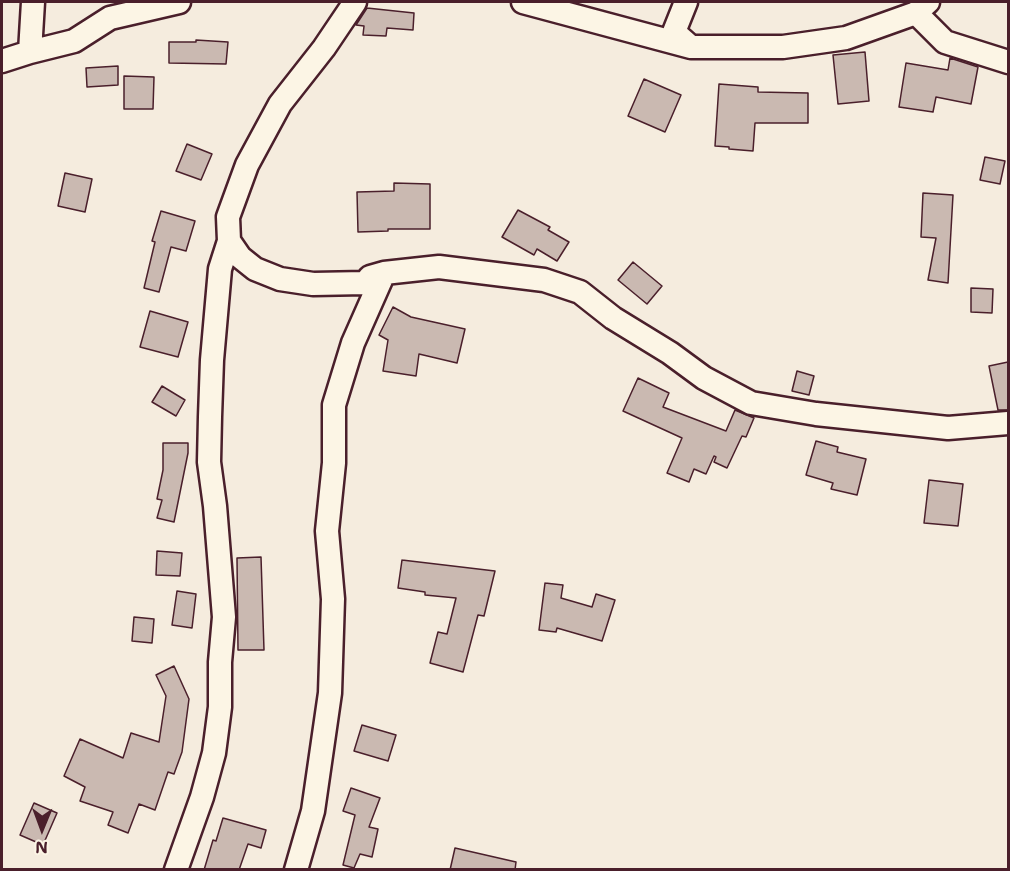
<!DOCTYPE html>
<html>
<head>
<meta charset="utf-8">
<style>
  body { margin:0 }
  #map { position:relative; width:1010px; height:871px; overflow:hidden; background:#f5ecde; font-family:"Shantell Sans",sans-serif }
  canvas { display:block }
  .frame { position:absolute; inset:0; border:3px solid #4a1f2b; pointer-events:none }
  .north { position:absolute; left:12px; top:799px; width:60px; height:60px; -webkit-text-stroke:4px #fcf5e5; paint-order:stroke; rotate:181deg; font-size:16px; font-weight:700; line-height:24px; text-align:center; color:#4a1f2b }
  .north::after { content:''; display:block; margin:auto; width:21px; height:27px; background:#4a1f2b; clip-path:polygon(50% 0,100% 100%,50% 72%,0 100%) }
</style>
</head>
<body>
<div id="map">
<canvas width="1010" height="871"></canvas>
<div class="frame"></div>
<div class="north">N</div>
</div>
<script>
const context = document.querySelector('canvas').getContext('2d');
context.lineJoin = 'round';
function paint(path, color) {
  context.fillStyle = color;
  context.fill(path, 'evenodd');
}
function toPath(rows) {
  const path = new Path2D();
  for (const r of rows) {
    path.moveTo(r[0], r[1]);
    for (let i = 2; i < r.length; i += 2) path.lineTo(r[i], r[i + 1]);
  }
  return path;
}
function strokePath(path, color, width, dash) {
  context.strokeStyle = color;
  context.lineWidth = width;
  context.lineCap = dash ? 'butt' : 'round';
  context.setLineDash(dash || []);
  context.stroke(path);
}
const building = toPath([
  [367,8,414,13,413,30,387,28,386,36,363,35,364,26,356,25,367,8],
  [196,40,228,42,226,64,169,63,169,42,196,42,196,40],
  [865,52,869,101,838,104,833,55,865,52],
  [950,58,978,67,971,104,936,97,933,112,899,107,906,63,948,70,950,58],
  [118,66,118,85,87,87,86,68,118,66],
  [124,76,154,77,153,109,124,109,124,76],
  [644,79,681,95,665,132,628,116,644,79],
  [719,84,758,87,758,92,808,93,808,123,755,123,753,151,729,149,729,147,715,146,719,84],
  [187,144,212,154,201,180,176,171,187,144],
  [985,157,1005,161,1000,184,980,180,985,157],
  [65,173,92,179,85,212,58,206,65,173],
  [394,183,430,184,430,229,388,229,388,231,358,232,357,192,394,191,394,183],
  [923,193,953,195,948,283,928,280,936,238,921,237,923,193],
  [518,210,550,227,548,230,569,242,557,261,537,249,534,255,502,237,518,210],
  [161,211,195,221,186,251,171,247,159,292,144,288,155,242,152,241,161,211],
  [633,262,662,286,647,304,618,280,633,262],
  [971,288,993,289,992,313,971,312,971,288],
  [393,307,411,317,465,329,457,363,419,354,416,376,383,371,388,340,379,335,393,307],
  [150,311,188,322,178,357,140,347,150,311],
  [1008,362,1008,410,998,410,989,366,1008,362],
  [797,371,814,376,809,395,792,391,797,371],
  [638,378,669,393,663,407,726,431,735,410,754,418,746,437,742,436,727,468,714,462,716,457,714,456,706,474,694,469,689,482,667,473,682,438,623,411,638,378],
  [162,386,185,400,176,416,152,402,162,386],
  [816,441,838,447,837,452,866,459,857,495,831,489,833,483,806,475,816,441],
  [163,443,188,443,188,453,174,522,157,518,162,500,157,499,163,470,163,443],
  [929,480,963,484,958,526,924,523,929,480],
  [157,551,182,553,180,576,156,575,157,551],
  [261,557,264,650,238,650,237,558,261,557],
  [402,560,495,571,484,616,478,615,463,672,430,663,438,632,447,634,456,598,425,595,425,592,398,588,402,560],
  [545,583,563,585,561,598,592,607,596,594,615,600,602,641,557,628,556,632,539,630,545,583],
  [177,591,196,594,192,628,172,625,177,591],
  [134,617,154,619,152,643,132,641,134,617],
  [174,666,189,699,182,752,174,774,168,772,155,810,139,804,128,833,108,825,113,812,80,801,85,787,64,776,80,739,123,758,131,733,159,742,166,696,156,675,174,666],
  [362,725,396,735,388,761,354,751,362,725],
  [351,788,380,798,369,827,378,829,372,857,360,854,354,868,343,865,355,815,343,811,351,788],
  [34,803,57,813,43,845,20,835,34,803],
  [223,818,266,830,261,848,248,844,239,870,204,870,213,840,216,841,223,818],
  [455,848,516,862,515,870,450,870,455,848]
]);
const street = toPath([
  [355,2,324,48,280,104,247,165,228,217,229,241,240,257,255,269,280,279,313,284,365,283,370,277,384,273,439,267,544,280,580,292,613,318,670,353,704,378,751,403,816,414,948,428,1008,423],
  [523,2,691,47,783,47,846,38,916,13,928,2],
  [686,2,674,32,691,47],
  [916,13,945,42,1008,62],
  [30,52,33,2],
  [2,61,30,52,74,41,110,18,179,2],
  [176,870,202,797,214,753,220,707,220,662,224,617,215,506,209,462,210,417,212,360,220,269,229,241],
  [296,870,313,811,330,693,333,599,327,531,334,463,334,405,353,343,384,273]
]);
paint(building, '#cab9b1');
strokePath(building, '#4a1f2b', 1.5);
strokePath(street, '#4a1f2b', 27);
strokePath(street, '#fcf5e5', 22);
</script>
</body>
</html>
